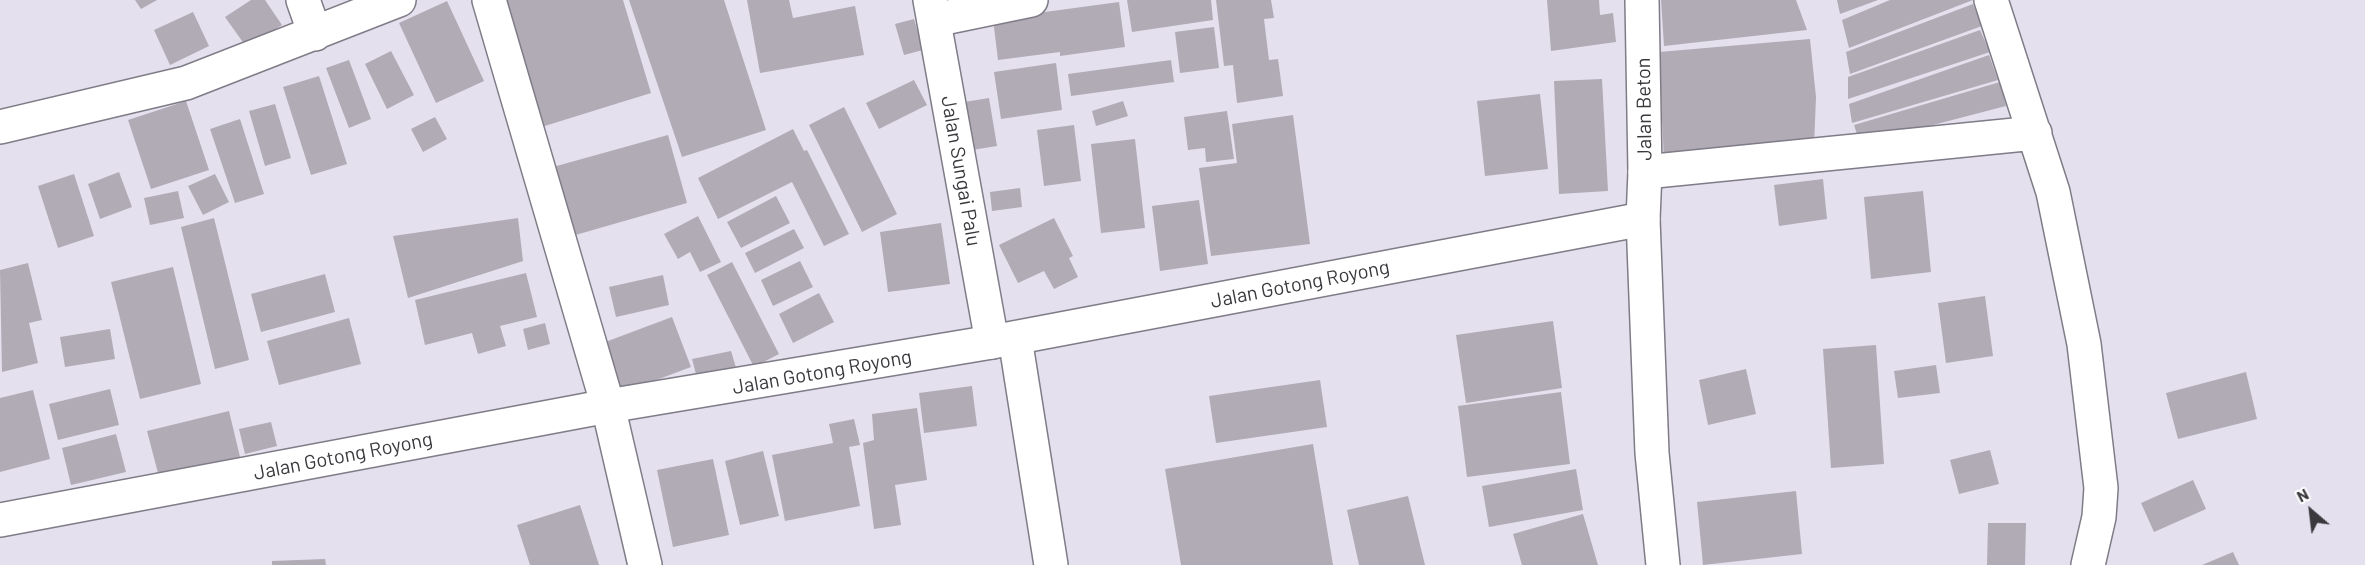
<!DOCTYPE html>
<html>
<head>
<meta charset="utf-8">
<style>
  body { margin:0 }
  #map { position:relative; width:2365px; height:565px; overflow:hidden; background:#e4e0ed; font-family:Barlow,sans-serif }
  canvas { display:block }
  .north { position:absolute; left:2281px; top:481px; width:60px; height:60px; -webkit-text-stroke:4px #fff; paint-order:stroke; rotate:332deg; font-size:16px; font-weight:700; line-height:24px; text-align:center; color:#3a383d }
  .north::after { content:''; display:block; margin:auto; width:21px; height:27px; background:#3a383d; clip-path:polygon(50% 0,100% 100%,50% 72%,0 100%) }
</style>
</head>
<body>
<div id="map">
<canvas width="2365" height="565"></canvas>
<div class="north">N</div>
</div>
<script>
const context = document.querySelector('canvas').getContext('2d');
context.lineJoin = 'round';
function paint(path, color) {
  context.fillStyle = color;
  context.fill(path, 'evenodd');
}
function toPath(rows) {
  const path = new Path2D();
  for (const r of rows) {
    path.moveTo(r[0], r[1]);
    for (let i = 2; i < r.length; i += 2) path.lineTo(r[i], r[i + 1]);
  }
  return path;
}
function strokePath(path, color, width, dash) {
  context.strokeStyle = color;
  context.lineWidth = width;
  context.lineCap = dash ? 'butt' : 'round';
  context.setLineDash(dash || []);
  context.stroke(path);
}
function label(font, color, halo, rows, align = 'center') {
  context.font = font + ' Barlow,sans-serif';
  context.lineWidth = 4.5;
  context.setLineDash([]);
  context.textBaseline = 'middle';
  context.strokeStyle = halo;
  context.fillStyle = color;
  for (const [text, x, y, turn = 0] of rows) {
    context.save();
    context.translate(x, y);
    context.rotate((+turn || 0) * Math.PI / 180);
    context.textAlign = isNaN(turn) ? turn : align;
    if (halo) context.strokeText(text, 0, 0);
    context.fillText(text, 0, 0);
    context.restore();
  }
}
const building = toPath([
  [135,0,157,0,141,9],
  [251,0,265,0,282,25,247,48,225,17],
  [495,0,623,0,651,93,535,129],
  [629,0,724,0,766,130,682,157],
  [747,0,789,0,793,18,855,6,864,55,760,73],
  [1127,0,1211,0,1213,20,1132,32],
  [1216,0,1271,0,1274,18,1264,19,1269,60,1278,59,1283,96,1237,103,1233,65,1224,66],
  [1547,0,1599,0,1600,15,1613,13,1616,42,1551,51],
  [1661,0,1796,0,1807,30,1664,46],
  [1837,0,1878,0,1840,14],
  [1890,0,1973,0,1849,48,1842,20],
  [447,1,484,81,436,103,399,23],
  [1119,2,1125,47,1060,56,1060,52,998,60,993,19],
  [1973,4,1982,26,1850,74,1846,52],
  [193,12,209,46,170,65,154,30],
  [914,19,923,50,904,55,895,24],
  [1214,27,1219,68,1180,73,1175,32],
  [1980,30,1990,52,1848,99,1848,77],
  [1810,39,1816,97,1814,146,1664,161,1659,52],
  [391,51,414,95,387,109,365,64],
  [1989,55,1998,80,1852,123,1849,104],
  [349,60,371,119,349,128,326,68],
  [1171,60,1174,82,1071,96,1068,74],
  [1056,63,1062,110,1001,119,994,72],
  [319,76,347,164,311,175,283,87],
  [1602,79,1608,191,1559,194,1554,81],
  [914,80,927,105,879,129,866,103],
  [2000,82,2006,106,1860,144,1854,125],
  [1540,94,1548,169,1485,176,1477,101],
  [989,98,997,146,966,151,958,103],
  [186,101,209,170,151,189,128,120],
  [1123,101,1128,116,1096,126,1092,111],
  [275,104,291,158,265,166,249,111],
  [844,107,897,214,862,232,809,125],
  [1227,111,1234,159,1206,162,1205,148,1188,150,1184,117],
  [1293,115,1310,244,1211,256,1199,168,1237,163,1232,124],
  [435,117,447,139,423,152,411,129],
  [240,119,264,194,235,203,210,129],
  [1074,125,1081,181,1044,186,1037,130],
  [793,129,804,151,807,150,849,234,824,246,792,182,718,219,698,178],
  [668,135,687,203,572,236,553,167],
  [1135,139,1145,228,1101,233,1091,144],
  [119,172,132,207,100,219,88,184],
  [74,174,94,236,58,248,38,186],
  [215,174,229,202,203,215,188,186],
  [1823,179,1827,219,1779,226,1774,185],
  [1020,188,1022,207,992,211,990,192],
  [178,191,184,218,150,225,144,198],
  [1923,191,1931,272,1871,279,1864,197],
  [776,196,790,223,741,248,727,222],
  [1199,200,1208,264,1160,271,1152,206],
  [698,216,721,262,700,272,690,252,678,259,664,234],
  [214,218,249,360,215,369,181,227],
  [518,218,523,261,408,298,393,236],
  [1054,218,1073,256,1069,258,1078,277,1054,289,1044,271,1018,283,999,245],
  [941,223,950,284,888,292,880,232],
  [794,229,804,248,755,273,745,253],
  [800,261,813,287,773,306,761,280],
  [732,262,779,354,754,367,707,275],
  [28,263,42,320,29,323,38,363,2,372,0,270],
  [173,267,201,384,140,399,111,282],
  [526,273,537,317,500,326,506,346,478,354,472,333,425,345,415,300],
  [325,274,335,312,261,332,251,294],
  [663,275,669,305,616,317,609,287],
  [819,293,834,322,793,343,779,314],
  [1985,296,1993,356,1946,363,1938,303],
  [672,317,691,367,619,394,600,344],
  [349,318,361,364,279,385,267,341],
  [1553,321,1562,388,1466,403,1456,335],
  [545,323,550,344,528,350,523,329],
  [110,329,115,359,65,367,60,337],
  [1876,345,1884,464,1831,468,1823,349],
  [731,351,737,371,698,382,692,359],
  [1936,365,1940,393,1898,398,1894,371],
  [1746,369,1756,414,1708,425,1699,380],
  [2246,372,2257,419,2178,439,2166,393],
  [1320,380,1327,427,1216,443,1209,396],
  [972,386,977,426,924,433,919,393],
  [110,389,119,425,58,440,49,404],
  [33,390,50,459,0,472,0,398],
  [1561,392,1570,464,1467,477,1458,406],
  [917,408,927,480,895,485,901,525,874,529,863,443,874,440,872,414],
  [229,411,240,457,159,477,147,431],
  [854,419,860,445,849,447,860,506,785,521,772,455,833,443,829,424],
  [271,422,277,446,245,454,239,429],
  [116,434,126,472,71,485,62,448],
  [1313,444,1333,565,1181,565,1165,469],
  [1990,450,1999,484,1959,494,1950,460],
  [763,451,779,516,740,525,725,461],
  [713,459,729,535,673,547,657,470],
  [1576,469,1583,510,1489,527,1482,486],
  [2193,480,2206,509,2154,532,2141,503],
  [1796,491,1802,554,1703,565,1697,502],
  [1408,496,1425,565,1359,565,1347,510],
  [580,505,599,565,530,565,517,525],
  [1583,514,1598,565,1522,565,1513,534],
  [1988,523,2026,523,2025,565,1987,565],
  [2233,552,2239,565,2202,565],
  [325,559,326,565,272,565,272,561]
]);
const minor = toPath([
  [303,0,315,34],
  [489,0,608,406,645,565],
  [1991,0,2053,192,2084,344,2101,488,2099,517,2088,565],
  [934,20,1031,0],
  [0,127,186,83,399,0],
  [1645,172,2035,133],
  [1643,219,1652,453,1663,565],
  [1015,338,1051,565]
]);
const tertiary = toPath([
  [930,0,992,342]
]);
const secondary = toPath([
  [0,520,608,406,992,342,1643,219,1645,172,1642,0]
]);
const streetNames = [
  ["Jalan Beton",1644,109,-91],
  ["Jalan Sungai Palu",961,171,80],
  ["Jalan Gotong Royong",1300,284,-11],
  ["Jalan Gotong Royong",822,372,-10],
  ["Jalan Gotong Royong",343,456,-11]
];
paint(building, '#b1abb6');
strokePath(minor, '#7f7c87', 36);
strokePath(tertiary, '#7f7c87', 36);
strokePath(secondary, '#7f7c87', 36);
strokePath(minor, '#fff', 33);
strokePath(tertiary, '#fff', 33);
strokePath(secondary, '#fff', 33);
label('20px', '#3a383d', '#fff', streetNames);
</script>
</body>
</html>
